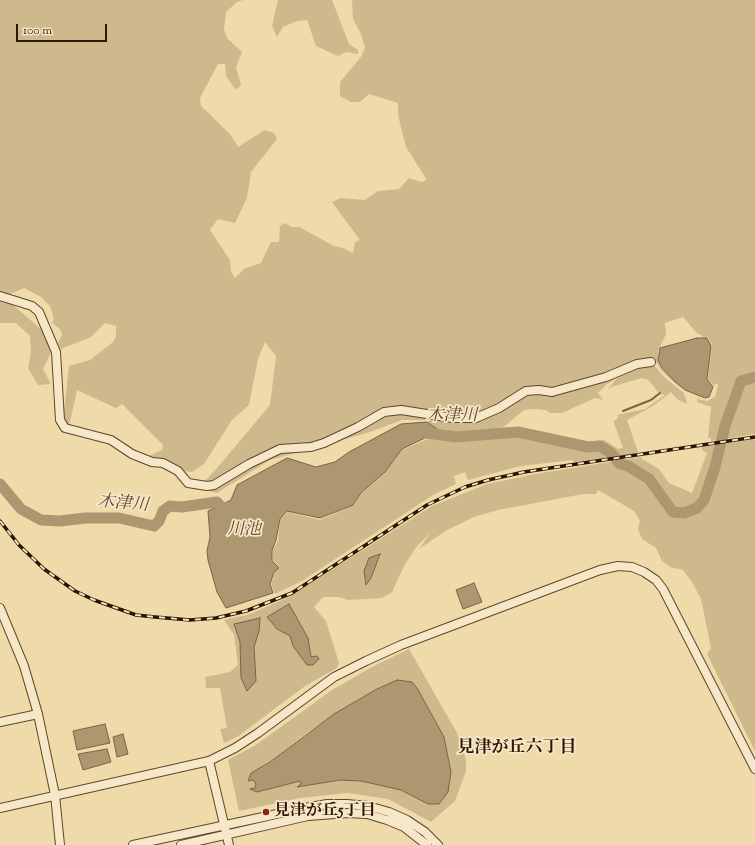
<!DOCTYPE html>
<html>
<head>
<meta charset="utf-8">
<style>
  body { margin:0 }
  #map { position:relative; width:755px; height:845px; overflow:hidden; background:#efdaa9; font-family:"Sorts Mill Goudy",serif }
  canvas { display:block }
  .scale { position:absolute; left:16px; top:24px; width:91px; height:18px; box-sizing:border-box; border:2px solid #2d1500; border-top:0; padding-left:5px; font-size:12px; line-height:14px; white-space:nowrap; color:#2d1500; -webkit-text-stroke:3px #f5e7c7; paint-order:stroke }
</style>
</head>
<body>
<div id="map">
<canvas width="755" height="845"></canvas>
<div class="scale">100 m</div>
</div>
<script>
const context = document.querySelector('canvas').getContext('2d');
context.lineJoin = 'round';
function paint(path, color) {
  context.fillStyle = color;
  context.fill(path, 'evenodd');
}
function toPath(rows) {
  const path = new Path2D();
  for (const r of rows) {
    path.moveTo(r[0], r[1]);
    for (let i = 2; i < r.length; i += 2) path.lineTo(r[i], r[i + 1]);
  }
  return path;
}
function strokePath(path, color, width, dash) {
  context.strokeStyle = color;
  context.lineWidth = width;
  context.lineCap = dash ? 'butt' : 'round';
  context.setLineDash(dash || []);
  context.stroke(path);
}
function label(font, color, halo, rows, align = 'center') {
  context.font = font + ' "Sorts Mill Goudy","Noto Serif JP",serif';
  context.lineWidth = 3.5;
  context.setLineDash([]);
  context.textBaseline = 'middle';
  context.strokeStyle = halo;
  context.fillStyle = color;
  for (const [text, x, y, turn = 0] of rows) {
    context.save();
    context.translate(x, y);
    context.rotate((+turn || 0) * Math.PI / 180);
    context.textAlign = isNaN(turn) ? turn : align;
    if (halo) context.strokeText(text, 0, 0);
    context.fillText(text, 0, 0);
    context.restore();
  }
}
const green = toPath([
  [0,0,243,0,237,2,226,12,224,29,227,38,242,52,236,67,241,85,236,90,226,76,225,64,218,64,200,98,201,106,230,134,238,147,265,130,274,133,277,139,251,172,247,198,235,223,218,219,210,230,230,260,231,272,235,278,244,269,261,263,271,242,279,242,280,226,285,223,292,227,299,227,334,246,343,248,353,253,355,242,360,240,332,202,341,198,365,200,378,191,399,189,409,178,421,182,427,180,406,147,398,115,398,103,369,94,360,102,351,102,340,96,340,82,361,57,365,48,361,34,353,19,352,0,755,0,755,434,711,441,711,438,708,438,711,407,697,402,697,399,707,401,715,397,718,385,716,383,714,386,708,378,712,345,708,337,702,337,703,336,697,333,683,317,665,323,666,334,658,351,658,360,661,368,675,383,661,370,656,362,653,361,653,364,665,378,684,393,687,404,677,399,671,392,653,406,627,420,638,452,629,455,574,462,573,460,521,466,468,480,465,472,454,476,456,484,433,495,302,581,275,594,271,584,275,572,280,568,273,561,273,551,278,540,280,520,288,512,320,520,354,505,361,494,384,474,402,450,430,438,442,440,443,432,425,420,402,420,370,432,270,460,217,493,200,489,204,482,218,467,270,405,276,356,265,342,258,359,249,405,232,420,204,464,192,472,183,471,149,456,162,450,163,445,122,404,116,408,77,390,69,426,63,421,69,366,90,360,113,342,116,336,116,326,105,323,91,337,61,349,58,343,62,335,60,329,52,323,54,319,50,306,41,297,24,288,10,294,13,305,42,330,52,344,51,352,43,369,51,384,38,385,28,368,31,352,30,336,16,323,0,323],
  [618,377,607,390,611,387,642,378,648,380,659,393,665,395,645,409,617,415,618,418,614,421,614,423,623,448,618,449,604,440,583,442,574,447,544,438,514,434,501,429,524,410,534,409,546,410,550,413,562,413,595,398,603,400,598,393,607,384],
  [278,0,332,0,349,44,358,50,358,54,346,52,338,56,316,46,307,20,297,21,283,27,277,37,272,26],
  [755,439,755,751,707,654,711,648,701,599,692,582,683,570,670,567,662,561,656,548,642,539,638,529,640,521,634,511,598,490,596,494,583,494,498,510,474,517,447,530,419,549,431,532,417,546,404,566,392,592,382,598,348,600,338,597,323,597,314,607,326,621,339,663,337,668,305,686,237,737,224,743,220,729,227,728,220,688,206,688,205,677,230,672,238,665,234,635,224,620,250,614,289,597,432,506,487,484,535,474,641,457,642,459,659,469,669,483,692,493,707,453,702,450,702,447],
  [289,604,308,638,311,658,298,652,293,646,290,636,277,629,267,617],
  [409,649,457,733,466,760,466,771,455,801,431,822,388,799,348,793,300,798,239,811,228,760,256,745,332,690,372,667],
  [417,688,444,737,451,772,428,804,401,790,361,781,340,780,298,787,301,784,300,781,257,792,251,789,255,788,256,784,253,780,248,781,251,773,270,762,305,734,357,700,375,690]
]);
const water = toPath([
  [697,338,707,338,711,346,707,379,713,387,709,397,705,398,685,390,675,382,662,368,658,360,660,348,697,338],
  [427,422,442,432,441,438,429,436,402,449,385,472,361,493,353,505,320,518,287,511,280,519,276,540,272,551,272,561,279,568,274,572,270,584,273,593,226,608,217,592,208,560,207,551,210,537,208,511,231,500,237,485,287,458,316,467,335,462,349,452,401,424,427,422],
  [380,554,371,578,366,585,364,571,369,558,380,554],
  [474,583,482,602,463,609,456,590,474,583],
  [289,604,308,638,311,657,317,656,319,659,313,665,307,665,293,646,290,636,277,629,267,617,289,604],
  [260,618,259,631,254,647,256,681,247,691,241,678,240,642,234,624,260,618],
  [397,680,412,682,417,688,444,737,451,772,448,792,439,804,428,804,401,790,361,781,340,780,297,787,301,784,300,781,257,792,250,789,255,788,256,784,253,780,248,781,251,773,270,762,334,714,375,690,397,680],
  [105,724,110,743,77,750,73,731,105,724],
  [123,734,128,754,117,757,113,737,123,734],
  [107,749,111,762,83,770,78,754,107,749]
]);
const stream = toPath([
  [623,411,651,400,660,393]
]);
const river = toPath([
  [427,433,456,437,518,432,588,447,600,446,611,453,620,464,628,466,649,479,673,512,684,513,697,508,704,500,715,467,725,426,741,381,755,377],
  [0,484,21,509,41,520,60,521,85,518,119,518,154,526,159,521,163,511,170,506,182,507,217,502,222,508,232,507]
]);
const minor = toPath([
  [0,296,32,306,39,312,56,352,60,420,65,428,111,440,132,454,152,462,163,463,178,471,188,483,207,486,214,485,249,464,280,449,311,447,324,443,358,427,384,412,401,410,453,418,476,418,499,408,526,391,539,390,552,392,606,377,637,364,651,362],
  [0,608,24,666,38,714,55,795,60,845],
  [0,722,38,714],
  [209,761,229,845],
  [0,808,209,761,235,748,258,733,334,677,366,661,401,645,600,570,618,566,632,567,644,572,656,580,663,589,755,769],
  [133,845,305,808,327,804,347,804,368,806,389,812,407,820,425,832,438,845],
  [181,845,308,816,348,813,367,814,387,820,404,827,427,845]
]);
const rail = toPath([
  [0,521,19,545,44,569,75,591,94,600,136,615,155,617,190,620,216,618,246,611,292,593,427,505,465,487,488,480,524,472,755,437]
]);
const markers = [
  [266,812,4,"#8f2418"]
];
const poiNames = [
  ["見津が丘5丁目",274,812]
];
const waterNames = [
  ["木津川",452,417],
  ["木津川",123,505,5],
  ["川池",244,531]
];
const neighbourhoodNames = [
  ["見津が丘六丁目",517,749]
];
paint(green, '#ceb98c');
paint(water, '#ad9770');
strokePath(water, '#7a6343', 1);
strokePath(stream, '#7a6343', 2);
strokePath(river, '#ad9770', 11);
strokePath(minor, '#5e462a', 10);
strokePath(minor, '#f5e7c7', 8);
strokePath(rail, '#2d1500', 3.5);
strokePath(rail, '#f5e7c7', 2, [6]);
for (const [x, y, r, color] of markers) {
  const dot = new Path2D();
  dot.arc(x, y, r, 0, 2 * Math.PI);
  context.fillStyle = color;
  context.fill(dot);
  strokePath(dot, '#f5e7c7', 1.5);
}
label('bold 16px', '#2d1500', '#f5e7c7', poiNames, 'left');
label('italic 17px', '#60492d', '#f5e7c7', waterNames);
label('bold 17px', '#2d1500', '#f5e7c7', neighbourhoodNames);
</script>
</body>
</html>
